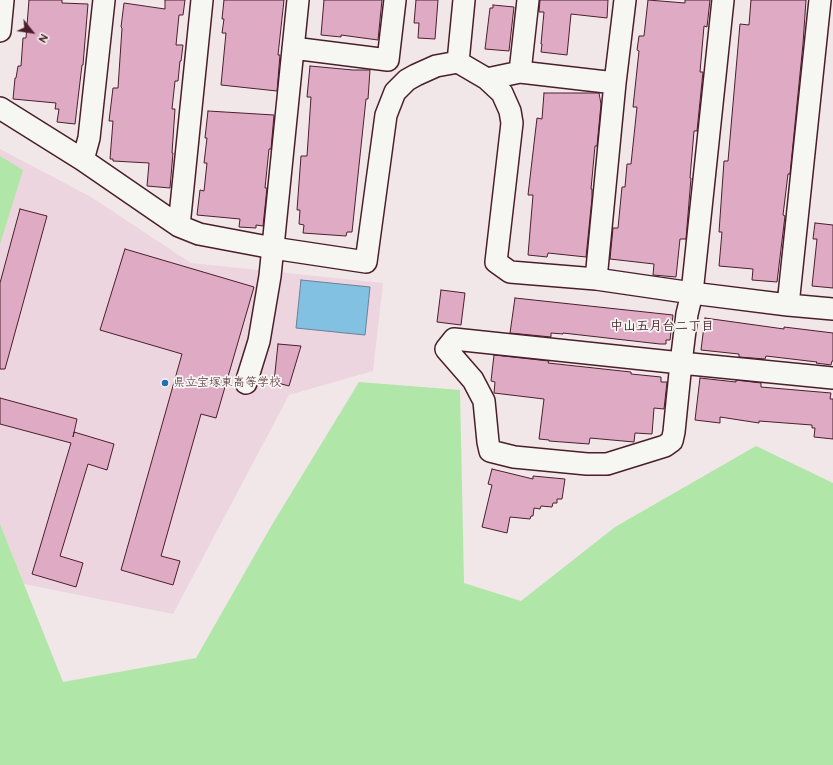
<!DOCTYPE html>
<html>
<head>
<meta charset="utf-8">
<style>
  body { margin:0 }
  #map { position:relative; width:833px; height:765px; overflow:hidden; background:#f1e7e9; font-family:"Balsamiq Sans",sans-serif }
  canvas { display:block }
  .north { position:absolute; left:12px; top:12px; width:40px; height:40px; -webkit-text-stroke:3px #f6f6f2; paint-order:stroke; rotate:120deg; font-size:11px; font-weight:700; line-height:16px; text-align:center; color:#4a1f2b }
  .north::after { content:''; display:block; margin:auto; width:14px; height:18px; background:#4a1f2b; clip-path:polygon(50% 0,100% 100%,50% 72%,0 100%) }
</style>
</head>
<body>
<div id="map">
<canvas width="833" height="765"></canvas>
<div class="north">N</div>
</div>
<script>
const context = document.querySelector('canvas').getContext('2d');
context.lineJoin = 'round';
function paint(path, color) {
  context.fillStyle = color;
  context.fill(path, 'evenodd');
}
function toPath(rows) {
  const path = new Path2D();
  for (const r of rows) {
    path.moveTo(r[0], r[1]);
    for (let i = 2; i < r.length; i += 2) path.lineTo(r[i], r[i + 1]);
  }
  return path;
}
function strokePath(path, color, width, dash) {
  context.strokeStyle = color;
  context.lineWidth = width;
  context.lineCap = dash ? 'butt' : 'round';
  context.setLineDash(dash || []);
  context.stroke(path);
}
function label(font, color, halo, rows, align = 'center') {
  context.font = font + ' "Balsamiq Sans","Klee One",sans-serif';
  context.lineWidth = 3.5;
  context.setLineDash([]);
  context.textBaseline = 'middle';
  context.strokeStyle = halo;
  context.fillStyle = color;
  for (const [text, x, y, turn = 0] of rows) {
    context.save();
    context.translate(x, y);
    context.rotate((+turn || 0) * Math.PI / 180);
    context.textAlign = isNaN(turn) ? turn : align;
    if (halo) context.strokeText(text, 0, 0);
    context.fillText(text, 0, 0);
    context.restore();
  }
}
const built = toPath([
  [0,149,91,197,191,263,383,283,373,371,289,395,173,614,24,584,0,524]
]);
const green = toPath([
  [0,156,23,170,0,244],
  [359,382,460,390,464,583,521,601,615,527,756,446,833,483,833,765,0,765,0,524,63,682,196,658,273,523]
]);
const water = toPath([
  [301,280,370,287,365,335,296,328,301,280]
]);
const building = toPath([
  [29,0,62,0,62,3,88,4,83,65,82,65,75,124,57,122,59,109,55,109,56,103,13,99,15,78,16,78,18,66,21,66,23,38,26,38,29,0],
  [165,0,185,0,183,15,179,15,176,45,183,45,181,61,180,61,178,81,175,81,172,109,175,109,172,153,173,153,170,188,147,186,149,163,113,161,113,159,110,159,113,121,109,121,113,88,118,88,122,28,121,27,124,3,165,9,165,0],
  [224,0,284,0,278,55,280,55,277,91,221,85,226,33,222,33,224,19,222,19,224,0],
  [324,0,382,0,378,40,341,35,341,37,321,35,324,0],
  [416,0,438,0,435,39,418,38,419,23,414,23,416,0],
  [540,0,608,0,607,18,571,14,567,55,541,52,542,44,541,44,544,12,539,12,540,0],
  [648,0,685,3,685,0,710,0,707,27,704,26,700,72,703,72,697,131,694,131,690,178,691,178,686,239,680,239,676,277,653,275,654,264,610,259,613,228,618,228,622,187,625,187,627,164,631,164,637,107,633,107,639,51,637,50,639,36,644,36,648,0],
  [751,0,806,0,803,44,790,174,788,174,783,215,785,216,777,282,752,280,753,269,719,266,722,232,719,232,724,161,728,161,740,24,749,25,751,0],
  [493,5,514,7,509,51,485,49,490,8,493,8,493,5],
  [310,66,353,70,370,70,368,99,366,99,352,232,347,232,346,236,303,233,304,225,299,224,300,210,297,210,301,156,307,156,311,97,307,97,310,66],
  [544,93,599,93,601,104,597,146,595,146,591,189,592,189,592,198,586,257,548,253,547,257,528,255,533,195,528,195,537,118,542,119,544,93],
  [208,111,274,115,271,149,269,149,265,188,267,188,263,226,256,225,256,228,239,227,240,219,197,215,200,190,204,191,207,163,204,163,207,138,205,138,208,111],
  [20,209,47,216,5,369,0,369,0,283,20,209],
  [815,223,833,225,833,288,812,286,817,239,813,239,815,223],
  [125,249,254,287,216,418,201,414,161,556,180,561,173,585,121,570,182,354,100,330,125,249],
  [441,290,465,293,461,325,437,322,441,290],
  [515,298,673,315,670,340,666,340,666,344,660,344,563,333,563,334,551,333,551,337,510,333,515,298],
  [705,318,784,329,784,327,833,333,833,361,832,361,831,365,816,363,817,362,766,356,765,359,739,357,739,354,701,350,705,318],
  [278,344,301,346,289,386,274,382,278,344],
  [494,355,549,361,548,363,631,372,631,374,661,377,661,382,667,382,664,409,654,408,652,434,635,433,634,442,590,438,589,444,549,441,549,440,539,439,544,399,494,393,495,382,491,381,494,355],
  [700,378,736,382,736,380,761,383,761,387,831,393,830,399,833,399,833,439,814,437,815,428,812,428,812,425,759,421,759,423,720,417,720,423,695,420,700,378],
  [0,398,77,419,73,437,74,432,114,444,107,470,88,464,60,556,83,563,76,587,32,574,71,443,0,424,0,398],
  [492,469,533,479,533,476,565,479,562,499,557,499,557,503,553,503,552,507,541,506,540,509,534,508,533,516,531,516,530,519,510,517,507,533,482,527,492,485,488,484,492,469]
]);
const minor = toPath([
  [464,0,458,62,487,79,502,93,510,111,512,123,496,262,510,272,596,279,692,293,788,305,833,309],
  [723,0,692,293,687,314,681,363,674,432,672,441,665,446,607,464,587,464,514,457,490,451,488,442,484,401,473,380,446,349,454,339,681,363,833,378],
  [0,31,3,0],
  [293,48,388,60,395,0],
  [520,72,528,0],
  [487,79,520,72,615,83],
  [0,108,83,160,179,226,199,234,273,248,366,262,386,115,395,92,407,80,416,75,436,66,458,62],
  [83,160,89,138,104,0],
  [179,226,202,0],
  [596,279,615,83,625,0],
  [788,305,820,0],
  [246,383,259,341,270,276,298,0]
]);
const markers = [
  [165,383,4,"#1f6fb2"]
];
const poiNames = [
  ["県立宝塚東高等学校",173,383]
];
const neighbourhoodNames = [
  ["中山五月台二丁目",662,327]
];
paint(built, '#ecd5de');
paint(green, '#b0e6a8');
paint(water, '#83c1e3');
strokePath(water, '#6c8099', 1);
paint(building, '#dfaac4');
strokePath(building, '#4a1f2b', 1);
strokePath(minor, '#4a1f2b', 24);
strokePath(minor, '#f6f6f2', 21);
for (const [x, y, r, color] of markers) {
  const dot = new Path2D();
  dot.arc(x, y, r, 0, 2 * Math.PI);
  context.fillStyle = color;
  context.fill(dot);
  strokePath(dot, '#f6f6f2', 1.5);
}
label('12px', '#4a1f2b', '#f6f6f2', poiNames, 'left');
label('bold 13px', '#4a1f2b', '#f6f6f2', neighbourhoodNames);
</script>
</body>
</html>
